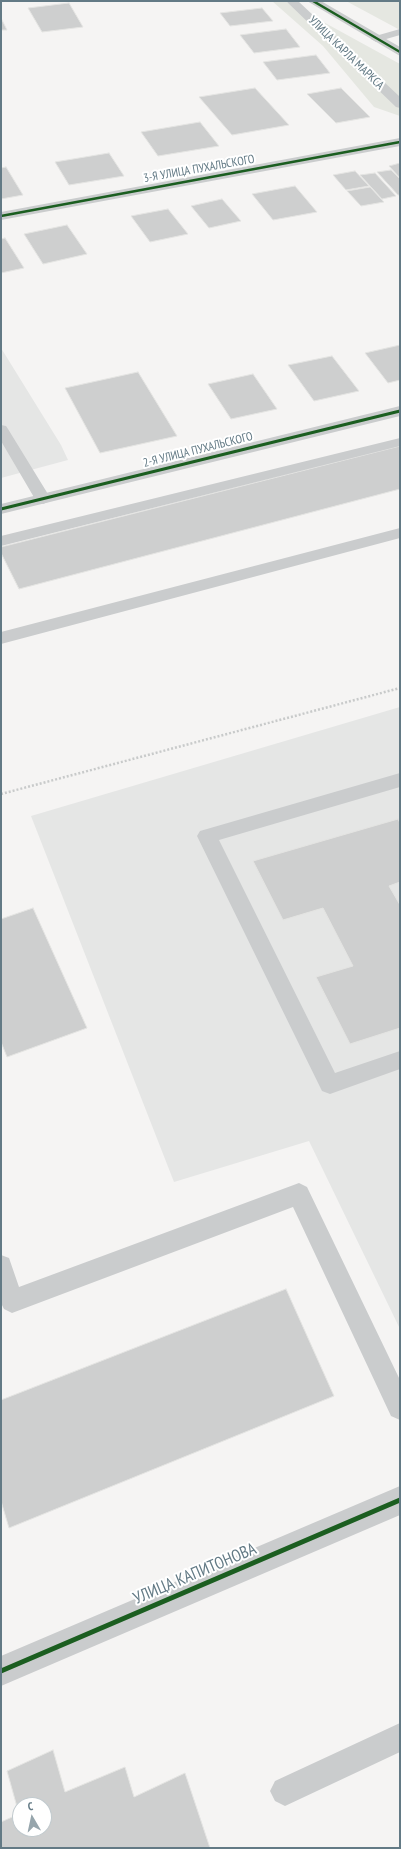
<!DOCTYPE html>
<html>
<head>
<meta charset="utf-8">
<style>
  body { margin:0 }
  #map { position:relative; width:401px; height:1849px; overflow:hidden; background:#f5f4f3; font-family:"PT Sans Narrow",sans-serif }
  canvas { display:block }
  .frame { position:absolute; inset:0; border:2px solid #637a85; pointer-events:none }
  .north { position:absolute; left:12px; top:1797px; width:40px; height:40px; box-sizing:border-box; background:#fff; border:1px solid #c1cace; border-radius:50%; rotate:351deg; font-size:11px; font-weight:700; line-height:16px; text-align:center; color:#637a85 }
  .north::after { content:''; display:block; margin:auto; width:14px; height:18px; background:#96a5ac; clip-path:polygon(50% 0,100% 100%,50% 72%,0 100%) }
</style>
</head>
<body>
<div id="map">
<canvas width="401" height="1849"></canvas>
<div class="frame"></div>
<div class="north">С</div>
</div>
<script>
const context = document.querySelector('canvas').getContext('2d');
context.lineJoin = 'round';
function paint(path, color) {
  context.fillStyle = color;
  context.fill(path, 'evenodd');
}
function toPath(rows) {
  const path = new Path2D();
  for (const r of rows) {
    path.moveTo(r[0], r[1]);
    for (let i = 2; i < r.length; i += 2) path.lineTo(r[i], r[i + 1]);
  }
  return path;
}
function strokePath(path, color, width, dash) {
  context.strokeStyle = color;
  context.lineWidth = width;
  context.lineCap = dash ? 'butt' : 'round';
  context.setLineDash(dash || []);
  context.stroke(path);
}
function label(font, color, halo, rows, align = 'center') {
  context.font = font + ' "PT Sans Narrow",sans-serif';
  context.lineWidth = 4;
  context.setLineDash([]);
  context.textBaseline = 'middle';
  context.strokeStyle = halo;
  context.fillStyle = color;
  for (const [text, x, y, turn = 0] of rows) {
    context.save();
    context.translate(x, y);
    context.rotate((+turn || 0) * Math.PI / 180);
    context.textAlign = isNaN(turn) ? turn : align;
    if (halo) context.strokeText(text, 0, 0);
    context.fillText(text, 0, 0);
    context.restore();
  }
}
const built = toPath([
  [1,348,61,445,68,460,1,478],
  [400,707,400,1329,309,1141,174,1182,31,816]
]);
const green = toPath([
  [272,1,285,1,400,64,400,116,374,107,323,46],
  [346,1,399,1,400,30]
]);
const building = toPath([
  [69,3,83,27,42,32,28,8,69,3],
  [262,8,273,21,230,26,220,13,262,8],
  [1,18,7,30,1,30,1,18],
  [286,29,300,47,254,53,240,35,286,29],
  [316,55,330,73,277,80,263,62,316,55],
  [255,88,289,125,232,135,199,97,255,88],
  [341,88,370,117,336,123,307,94,341,88],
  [200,122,219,146,158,156,141,132,200,122],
  [109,153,124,176,69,185,55,162,109,153],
  [400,163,400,178,389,166,400,163],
  [6,167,23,195,1,199,1,168,6,167],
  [391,170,400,179,400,195,398,195,377,172,391,170],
  [355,171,369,186,346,190,333,175,355,171],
  [375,173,396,196,382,199,360,175,375,173],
  [295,186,317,212,273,220,252,194,295,186],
  [370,187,384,202,361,206,347,191,370,187],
  [222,199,241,221,209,228,191,206,222,199],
  [168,209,188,234,150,242,131,216,168,209],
  [67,225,87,254,43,264,24,234,67,225],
  [5,238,24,268,1,273,1,239,5,238],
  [400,345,400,380,388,383,365,353,400,345],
  [332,356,359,391,314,401,288,365,332,356],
  [138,372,177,436,100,453,65,388,138,372],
  [253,374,277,409,231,419,208,384,253,374],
  [400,446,400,489,19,589,1,553,1,547,400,446],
  [398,819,400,823,400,882,389,886,400,905,400,1028,350,1044,316,977,353,966,323,908,283,920,253,861,398,819],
  [33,908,87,1028,7,1057,1,1042,1,919,33,908],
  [286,1289,334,1396,9,1528,1,1501,1,1400,286,1289],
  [53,1750,65,1792,125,1767,134,1797,185,1773,210,1848,1,1848,1,1822,19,1814,7,1771,53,1750],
  [20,1805,44,1805,44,1829,20,1829,20,1805]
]);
const path = toPath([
  [1,794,400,688]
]);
const lane = toPath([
  [400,29,400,35,376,42,371,39,372,37,400,29],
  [1,425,6,426,8,429,51,499,48,502,43,504,38,502,35,499,1,441,1,425],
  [400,438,400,446,1,546,1,536,400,438],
  [400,528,400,538,1,644,1,632,400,528],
  [400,773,400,787,219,840,335,1073,400,1051,400,1069,330,1094,322,1091,197,836,200,831,207,829,400,773],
  [299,1183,307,1187,400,1380,400,1420,391,1416,293,1207,12,1313,4,1309,1,1303,1,1255,9,1258,19,1287,299,1183],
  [400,1723,400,1752,285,1806,275,1801,270,1791,275,1781,400,1723]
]);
const street = toPath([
  [286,1,298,1,400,97,400,108,396,107,286,1],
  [307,1,321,1,400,47,400,56,307,1],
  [400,138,400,146,1,220,1,212,400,138],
  [400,406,400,416,1,514,1,504,400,406],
  [400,1486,400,1515,1,1686,1,1656,400,1486]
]);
const cyclewayFar2 = toPath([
  [313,1,400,52],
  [1,216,400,142]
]);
const cyclewayFar1 = toPath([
  [1,509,400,411]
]);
const cycleway = toPath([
  [1,1671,400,1500]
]);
const farStreetnames = [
  ["УЛИЦА КАРЛА МАРКСА",346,53,44],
  ["3-Я УЛИЦА ПУХАЛЬСКОГО",199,169,-10],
  ["2-Я УЛИЦА ПУХАЛЬСКОГО",198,450,-14]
];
const nearStreetnames = [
  ["УЛИЦА КАПИТОНОВА",195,1574,-23]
];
paint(built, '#e5e6e5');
paint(green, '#e5e7e1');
paint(building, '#cecfcf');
strokePath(building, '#e4e4e2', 1);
strokePath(path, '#c8caca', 2.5, [2, 2]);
paint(lane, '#cacccd');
paint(street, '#cacccd');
strokePath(cyclewayFar2, '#1b5e20', 2.5);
strokePath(cyclewayFar1, '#1b5e20', 3);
strokePath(cycleway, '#1b5e20', 5);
label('12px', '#637a85', '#fff', farStreetnames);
label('17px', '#637a85', '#fff', nearStreetnames);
</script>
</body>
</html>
